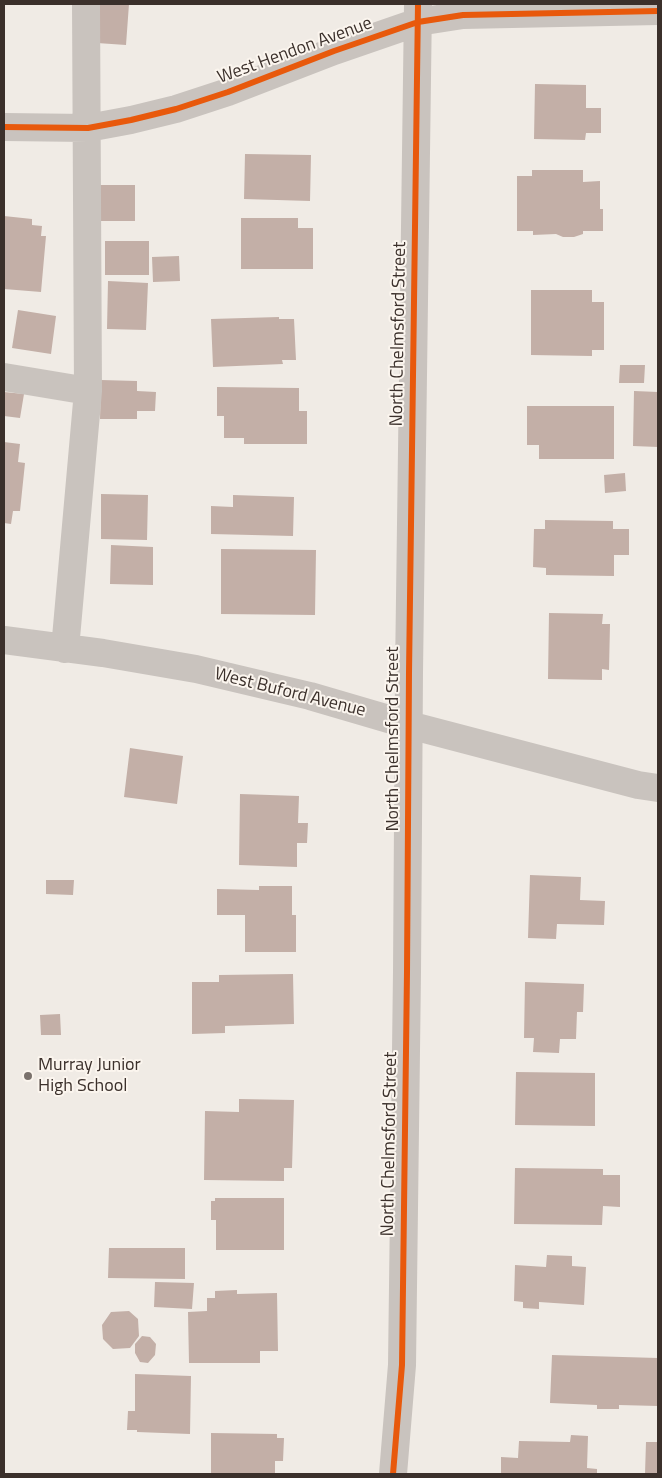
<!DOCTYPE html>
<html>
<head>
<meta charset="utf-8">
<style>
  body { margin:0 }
  #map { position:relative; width:662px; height:1478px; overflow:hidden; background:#f0ebe5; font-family:"Titillium Web",sans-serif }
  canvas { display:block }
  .frame { position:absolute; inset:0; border:5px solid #3b302b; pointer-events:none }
</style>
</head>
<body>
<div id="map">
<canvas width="662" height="1478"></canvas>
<div class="frame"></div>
</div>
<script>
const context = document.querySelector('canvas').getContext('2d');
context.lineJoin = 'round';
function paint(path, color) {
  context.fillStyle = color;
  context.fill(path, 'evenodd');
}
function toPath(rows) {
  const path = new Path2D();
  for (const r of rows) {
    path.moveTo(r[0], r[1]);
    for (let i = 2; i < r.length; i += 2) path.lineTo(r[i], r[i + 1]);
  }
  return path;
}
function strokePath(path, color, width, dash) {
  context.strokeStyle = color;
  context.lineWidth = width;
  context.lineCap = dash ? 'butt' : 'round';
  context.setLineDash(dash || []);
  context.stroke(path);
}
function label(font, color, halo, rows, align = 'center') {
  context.font = font + ' "Titillium Web",sans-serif';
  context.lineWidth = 4;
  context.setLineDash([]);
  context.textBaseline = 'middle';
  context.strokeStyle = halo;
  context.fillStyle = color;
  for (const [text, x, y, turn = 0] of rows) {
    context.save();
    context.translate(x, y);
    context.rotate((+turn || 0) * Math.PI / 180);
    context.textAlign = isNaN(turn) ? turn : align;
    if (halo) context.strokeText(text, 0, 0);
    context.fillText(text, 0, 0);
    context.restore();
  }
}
const building = toPath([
  [100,4,129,4,126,45,97,43],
  [535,84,586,85,586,108,601,108,601,133,586,133,585,140,534,139],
  [245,154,311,155,310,201,244,199],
  [532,170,583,170,583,182,600,181,600,209,603,209,603,231,583,231,583,234,574,237,563,237,556,234,533,235,533,231,517,231,517,176,532,176],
  [99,185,135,185,135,221,99,221],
  [4,216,32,219,32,225,42,226,41,236,46,236,41,292,4,289],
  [241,218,298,218,298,228,313,228,313,269,241,269],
  [105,241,149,241,149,275,105,275],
  [179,256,180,281,153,282,152,257],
  [108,281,148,283,146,330,107,329],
  [531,290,592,290,592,302,604,302,604,350,592,350,592,356,531,355],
  [18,310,56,316,51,354,12,348],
  [279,317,279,319,294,319,296,360,282,360,283,364,213,367,211,319],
  [620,365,645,365,644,383,619,383],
  [101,380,137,381,137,391,156,392,155,411,137,411,137,419,100,419],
  [217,387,299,388,299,411,307,411,307,444,244,444,244,438,224,438,224,416,217,416],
  [634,391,658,392,658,447,633,446],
  [4,392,24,394,20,418,4,416],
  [527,406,614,406,614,459,539,459,539,445,527,445],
  [4,442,20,444,18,462,25,463,20,511,13,511,11,524,4,523],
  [625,473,626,491,605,493,604,475],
  [101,494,148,495,147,540,101,539],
  [233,495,294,497,293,536,211,534,211,506,233,507],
  [545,520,613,521,613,529,629,529,629,555,614,555,614,576,546,575,546,568,533,567,534,529,545,529],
  [111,545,153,547,153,585,110,584],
  [221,549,316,550,315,615,221,614],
  [549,613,603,614,602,624,610,624,609,670,602,669,602,680,548,679],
  [130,748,183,756,177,804,124,797],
  [240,794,299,796,298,823,308,823,307,843,297,843,297,867,239,865],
  [530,875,581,877,580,900,605,901,604,925,557,924,556,939,528,938],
  [46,880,74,880,73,895,46,894],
  [259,886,292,886,292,915,296,915,296,952,245,952,245,915,217,915,217,889,259,890],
  [293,974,294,1024,225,1026,225,1033,192,1034,192,982,219,982,219,975],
  [525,982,584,984,583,1012,577,1012,576,1039,560,1039,559,1053,533,1052,534,1038,524,1038],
  [60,1014,61,1035,41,1035,40,1015],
  [516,1072,595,1073,595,1126,515,1125],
  [239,1099,294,1100,292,1168,284,1168,284,1181,204,1180,205,1111,239,1112],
  [515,1168,603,1169,603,1175,620,1175,620,1207,603,1206,602,1225,514,1224],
  [215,1198,284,1198,284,1250,216,1250,216,1220,211,1220,211,1201,215,1201],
  [109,1248,185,1248,185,1279,108,1278],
  [547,1255,572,1256,572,1266,586,1267,584,1305,539,1302,539,1309,523,1308,523,1302,514,1301,515,1265,546,1267],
  [155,1282,194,1283,192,1309,154,1307],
  [237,1290,237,1294,277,1293,278,1351,260,1351,260,1363,189,1363,188,1312,207,1311,207,1298,215,1298,215,1291],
  [129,1311,138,1319,139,1336,130,1348,113,1349,103,1339,102,1325,111,1312],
  [142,1336,150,1337,156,1344,155,1355,148,1363,140,1362,135,1353,135,1344],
  [552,1355,658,1358,658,1406,619,1405,619,1409,597,1409,597,1405,550,1403],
  [135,1374,191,1376,190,1434,137,1432,137,1430,127,1430,128,1411,135,1411],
  [211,1433,277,1434,277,1438,284,1438,283,1461,275,1461,275,1474,211,1474],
  [571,1435,588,1436,587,1468,597,1469,597,1474,501,1474,501,1457,518,1458,519,1441,570,1442],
  [646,1442,658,1442,658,1474,645,1474]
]);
const minor = toPath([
  [4,127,88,128,131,120,176,109,228,92,334,51,418,22,463,15,658,11],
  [4,377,88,391],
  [4,640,103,653,196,669,310,696,409,725,638,785,658,788],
  [65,649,88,391,86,4],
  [393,1474,402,1365,407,972,409,672,418,4]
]);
const cycleway = toPath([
  [4,127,88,128,131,120,176,109,228,92,334,51,418,22,463,15,658,11],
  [393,1474,402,1365,407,972,409,672,418,4]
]);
const markers = [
  [28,1076,5,"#7a716c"]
];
const streetNames = [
  ["West Hendon Avenue",295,51,-20],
  ["North Chelmsford Street",399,334,-89],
  ["West Buford Avenue",290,693,14],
  ["North Chelmsford Street",394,739,-90],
  ["North Chelmsford Street",390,1144,-89]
];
const poiNames = [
  ["Murray Junior",38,1066],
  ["High School",38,1087]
];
paint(building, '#c3afa7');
strokePath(minor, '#c9c3be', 28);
strokePath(cycleway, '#e8590c', 6);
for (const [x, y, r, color] of markers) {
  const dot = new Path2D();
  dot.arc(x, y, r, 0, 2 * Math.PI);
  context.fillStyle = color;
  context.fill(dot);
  strokePath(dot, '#fbf5ee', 2);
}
label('18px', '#3b302b', '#fbf5ee', streetNames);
label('18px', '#3b302b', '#fbf5ee', poiNames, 'left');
</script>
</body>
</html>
